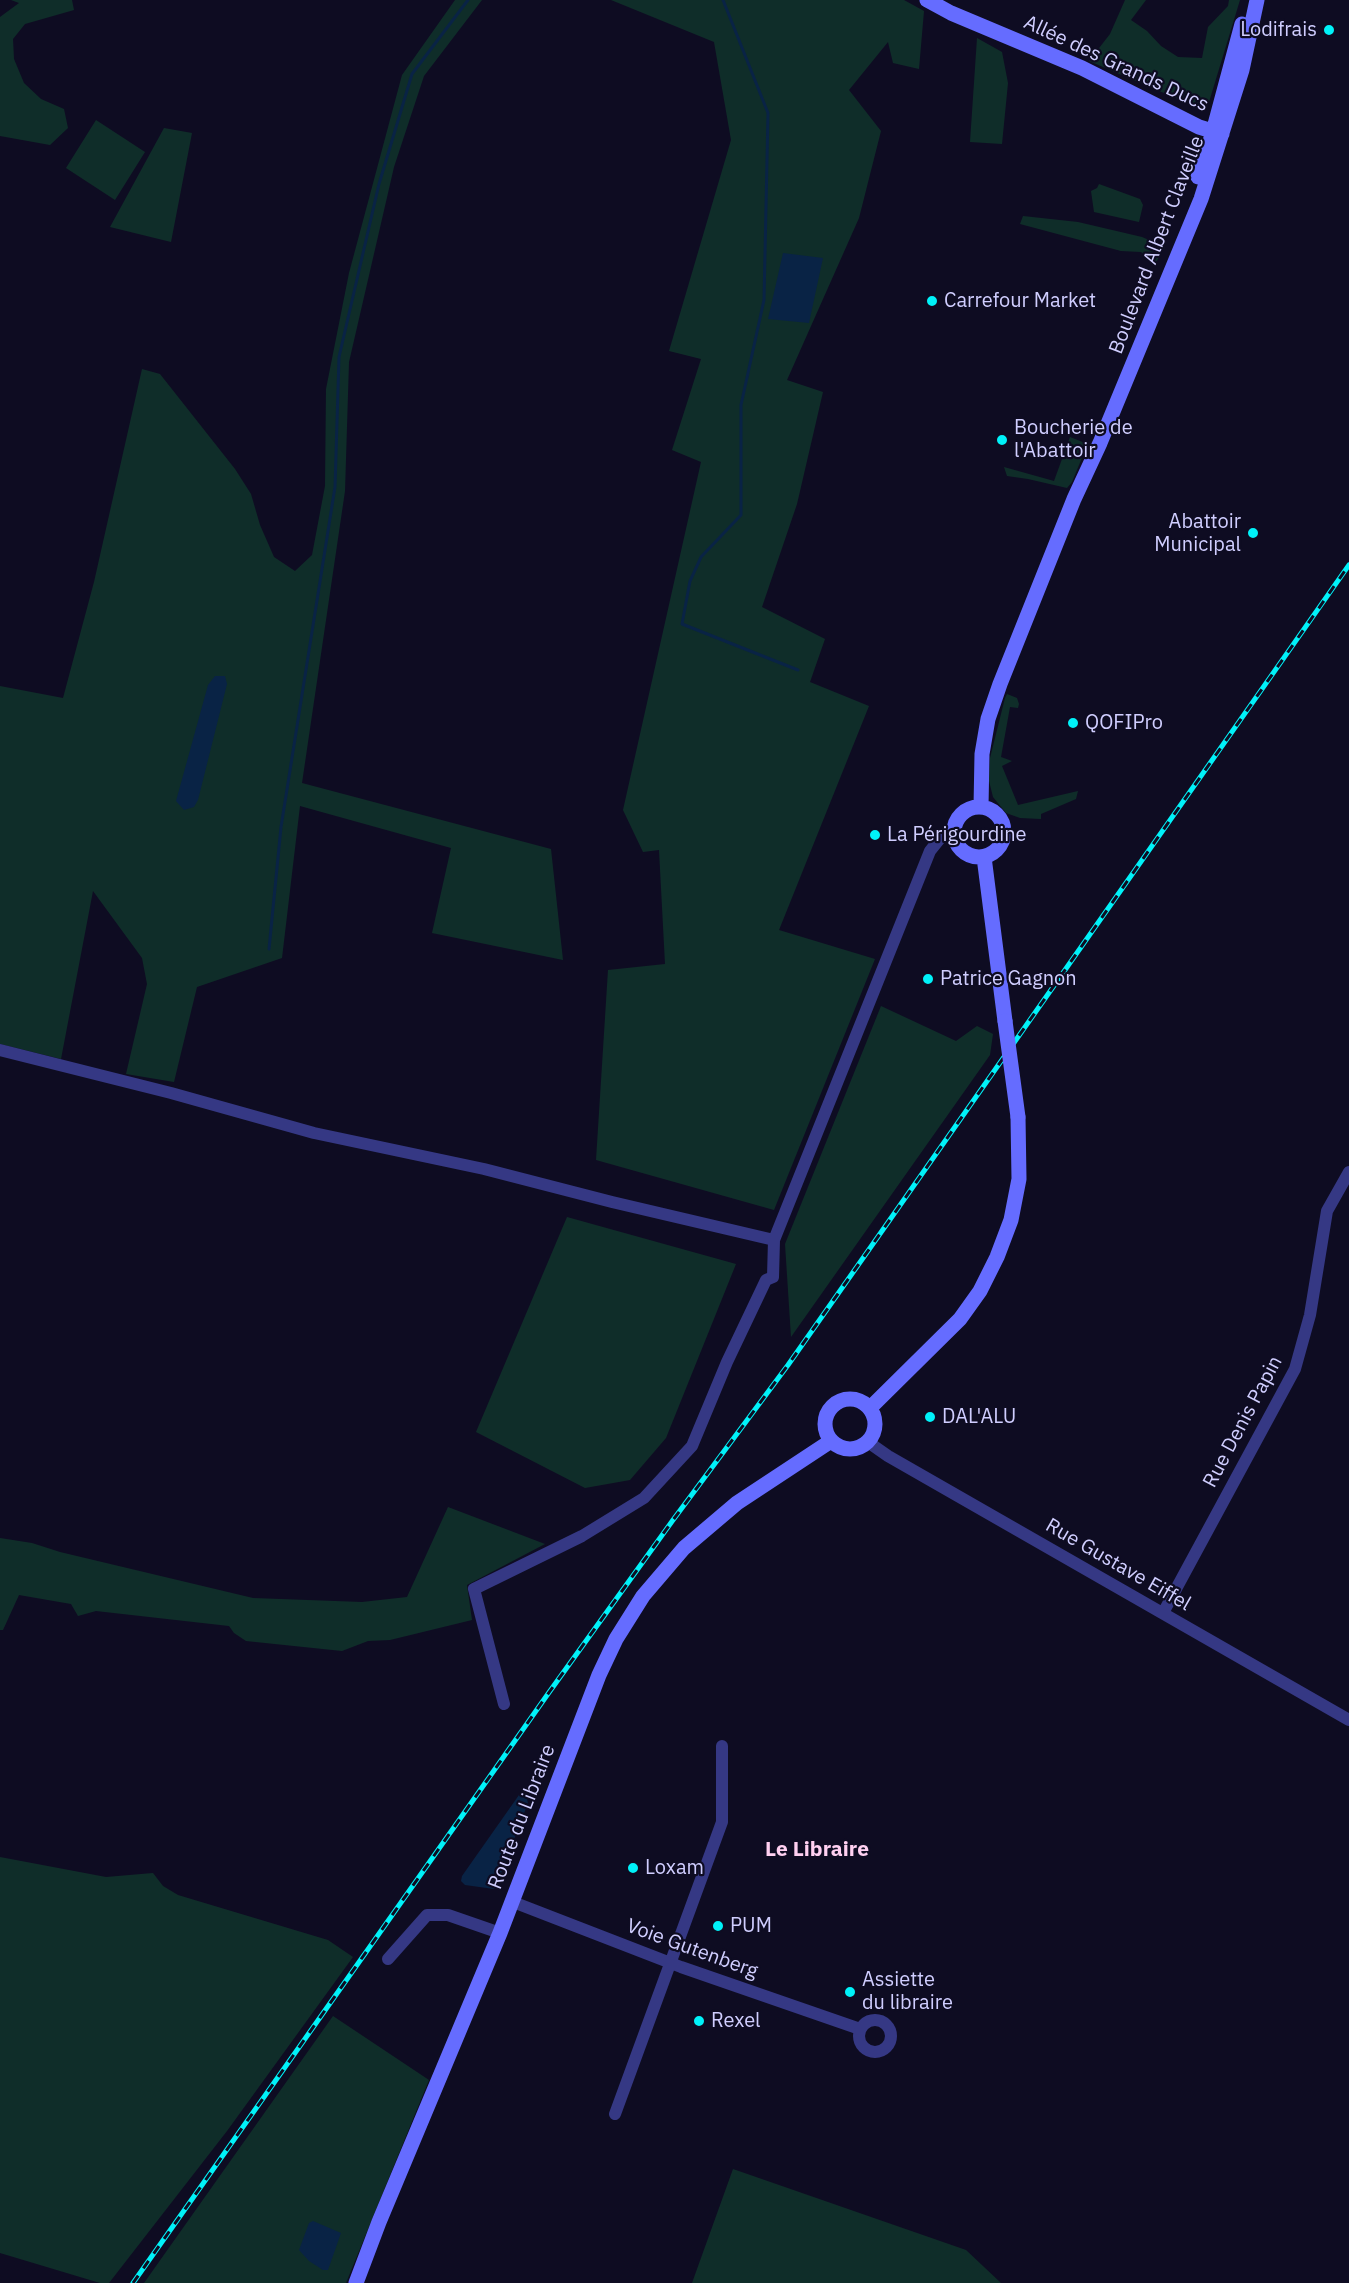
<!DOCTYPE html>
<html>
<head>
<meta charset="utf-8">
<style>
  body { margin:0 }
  canvas { display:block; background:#0e0c22 }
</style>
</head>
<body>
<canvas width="1349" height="2283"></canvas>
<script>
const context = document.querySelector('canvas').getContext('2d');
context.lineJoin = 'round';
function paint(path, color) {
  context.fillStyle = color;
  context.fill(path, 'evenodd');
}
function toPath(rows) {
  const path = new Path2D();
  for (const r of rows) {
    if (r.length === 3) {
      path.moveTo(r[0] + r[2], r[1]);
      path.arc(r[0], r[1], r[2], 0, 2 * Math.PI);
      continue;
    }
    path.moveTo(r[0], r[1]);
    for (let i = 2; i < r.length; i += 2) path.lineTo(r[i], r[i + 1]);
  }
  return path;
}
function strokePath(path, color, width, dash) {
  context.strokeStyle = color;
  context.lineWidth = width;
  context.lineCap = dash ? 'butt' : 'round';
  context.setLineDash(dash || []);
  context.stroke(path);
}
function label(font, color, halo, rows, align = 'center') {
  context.font = font + ' "IBM Plex Sans",sans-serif';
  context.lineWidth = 4.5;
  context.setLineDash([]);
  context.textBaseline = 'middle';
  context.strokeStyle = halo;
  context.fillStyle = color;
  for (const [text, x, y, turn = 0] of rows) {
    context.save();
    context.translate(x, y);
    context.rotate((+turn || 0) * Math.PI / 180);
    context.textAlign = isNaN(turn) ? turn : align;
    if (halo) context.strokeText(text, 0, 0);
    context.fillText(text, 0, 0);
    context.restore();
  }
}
const green = toPath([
  [11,0,72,0,74,10,25,24,13,39,14,59,24,83,41,99,64,109,68,128,50,145,0,136,0,17,19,3],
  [455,0,482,0,424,76,394,167,349,362,345,491,302,783,551,849,563,960,432,933,451,848,300,806,282,958,197,987,174,1082,126,1074,147,984,142,958,93,891,61,1059,0,1044,0,686,63,698,94,582,142,369,160,374,235,469,251,494,260,525,274,557,295,571,312,555,325,486,326,389,349,273,402,75],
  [611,0,904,0,924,11,919,69,893,63,888,42,849,90,881,131,859,218,787,380,823,392,797,504,762,607,825,639,810,682,869,706,779,930,875,959,774,1210,596,1160,608,970,665,964,659,850,643,852,623,810,701,462,672,450,701,359,669,351,731,140,714,42],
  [1125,0,1146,0,1131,20,1147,31,1161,46,1178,57,1202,58,1208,27,1228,6,1229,0,1240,0,1209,102,1192,105,1089,61,1110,34],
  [977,38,1002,52,1008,83,1002,144,970,142],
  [96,120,145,152,115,200,66,168],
  [164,128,192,133,171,242,110,227],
  [1099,184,1140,199,1143,205,1139,222,1094,212,1091,191,1097,188],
  [1023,216,1078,222,1142,237,1165,247,1155,264,1141,252,1121,251,1020,224],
  [1070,437,1085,443,1086,448,1072,482,1067,488,1028,479,1007,476,1004,467,1054,481],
  [1007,694,1017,698,1019,704,1018,708,1010,707,1001,757,1012,761,1002,766,1018,805,1078,791,1076,799,1041,814,1041,819,1020,818,1006,813,993,797,989,781,990,758,1005,698],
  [881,1006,956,1041,977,1026,993,1034,990,1055,791,1337,785,1244],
  [567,1217,736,1264,666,1438,630,1480,585,1488,476,1432],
  [448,1507,545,1544,467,1585,472,1620,390,1640,368,1641,342,1651,246,1641,234,1633,229,1626,96,1611,78,1616,71,1604,19,1595,3,1630,0,1630,0,1538,32,1543,60,1552,253,1598,362,1602,407,1597],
  [0,1857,106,1877,153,1873,163,1886,178,1895,328,1940,353,1957,227,2131,109,2283,100,2283,0,2253],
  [333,2016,429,2080,346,2283,144,2283],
  [733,2169,966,2250,1001,2283,692,2283]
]);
const water = toPath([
  [783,253,823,258,809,323,768,319],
  [215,676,225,676,227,684,198,800,194,807,184,810,176,801,208,685],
  [519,1795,527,1799,528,1803,496,1887,494,1889,465,1885,461,1881,462,1876],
  [313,2221,341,2233,328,2270,323,2270,309,2261,299,2250,309,2223]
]);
const stream = toPath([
  [723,0,768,113,764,300,741,405,741,515,701,557,690,581,682,624,798,670],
  [269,949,281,827,335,487,339,357,379,184,412,74,468,0]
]);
const minor = toPath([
  [0,1050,171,1093,314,1133,484,1169,612,1202,774,1240],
  [868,1442,888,1456,1349,1720],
  [1163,1613,1295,1369,1310,1315,1327,1211,1349,1172],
  [504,1704,474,1589,582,1536,644,1498,692,1446,727,1362,766,1280,773,1277,774,1240,930,851,942,836,954,834],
  [513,1902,681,1967,860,2029],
  [388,1959,427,1915,448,1915,500,1933],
  [875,2036,16],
  [615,2114,722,1822,722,1746]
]);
const secondary = toPath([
  [927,0,951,13,1082,68,1199,127,1222,134],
  [1198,177,1213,132,1242,24],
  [979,832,25],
  [981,807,982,754,988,719,1000,684,1074,499,1100,443,1201,199,1242,70,1257,0],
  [984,857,1005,1021],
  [850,1424,25],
  [870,1408,960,1319,980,1291,997,1257,1011,1220,1019,1179,1018,1117],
  [356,2283,379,2222,500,1933,599,1675,616,1639,643,1596,684,1548,737,1503,831,1441]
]);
const rail = toPath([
  [133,2283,550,1691,673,1520,788,1365,1349,565]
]);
const secondaryBridge = toPath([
  [1005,1021,1018,1117]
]);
const markers = [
  [1329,30,6,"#00f2f9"],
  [932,301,6,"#00f2f9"],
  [1002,440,6,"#00f2f9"],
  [1253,533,6,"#00f2f9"],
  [1073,723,6,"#00f2f9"],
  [875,835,6,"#00f2f9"],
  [928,979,6,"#00f2f9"],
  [930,1417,6,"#00f2f9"],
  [633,1868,6,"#00f2f9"],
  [718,1926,6,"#00f2f9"],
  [850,1992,6,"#00f2f9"],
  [699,2021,6,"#00f2f9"]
];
const poiNames = [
  ["Lodifrais",1317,30,"right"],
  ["Carrefour Market",944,301],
  ["Boucherie de",1014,428],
  ["l'Abattoir",1014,451],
  ["Abattoir",1241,522,"right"],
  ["Municipal",1241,545,"right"],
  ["QOFIPro",1085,723],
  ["La Périgourdine",887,835],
  ["Patrice Gagnon",940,979],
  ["DAL'ALU",942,1417],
  ["Loxam",645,1868],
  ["PUM",730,1926],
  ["Assiette",862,1980],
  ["du libraire",862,2003],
  ["Rexel",711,2021]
];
const streetNames = [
  ["Allée des Grands Ducs",1116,64,25],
  ["Boulevard Albert Claveille",1157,245,-69],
  ["Rue Denis Papin",1243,1422,-62],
  ["Rue Gustave Eiffel",1118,1565,30],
  ["Route du Libraire",522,1817,-69],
  ["Voie Gutenberg",692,1949,20]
];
const neighbourhoodNames = [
  ["Le Libraire",817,1850]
];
paint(green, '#0f2d29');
paint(water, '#092345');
strokePath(stream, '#092345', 3);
strokePath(minor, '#353884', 12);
strokePath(secondary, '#656cff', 15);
strokePath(rail, '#00f2f9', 5);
strokePath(rail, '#0e0c22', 3, [9]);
strokePath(secondaryBridge, '#656cff', 15);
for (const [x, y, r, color] of markers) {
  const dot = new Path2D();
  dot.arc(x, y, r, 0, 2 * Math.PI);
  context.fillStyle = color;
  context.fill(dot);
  strokePath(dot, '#0e0c22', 2);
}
label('20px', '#d0ceff', '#0e0c22', poiNames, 'left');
label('20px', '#d0ceff', '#0e0c22', streetNames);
label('bold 21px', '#ffd0f1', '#0e0c22', neighbourhoodNames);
</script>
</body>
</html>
